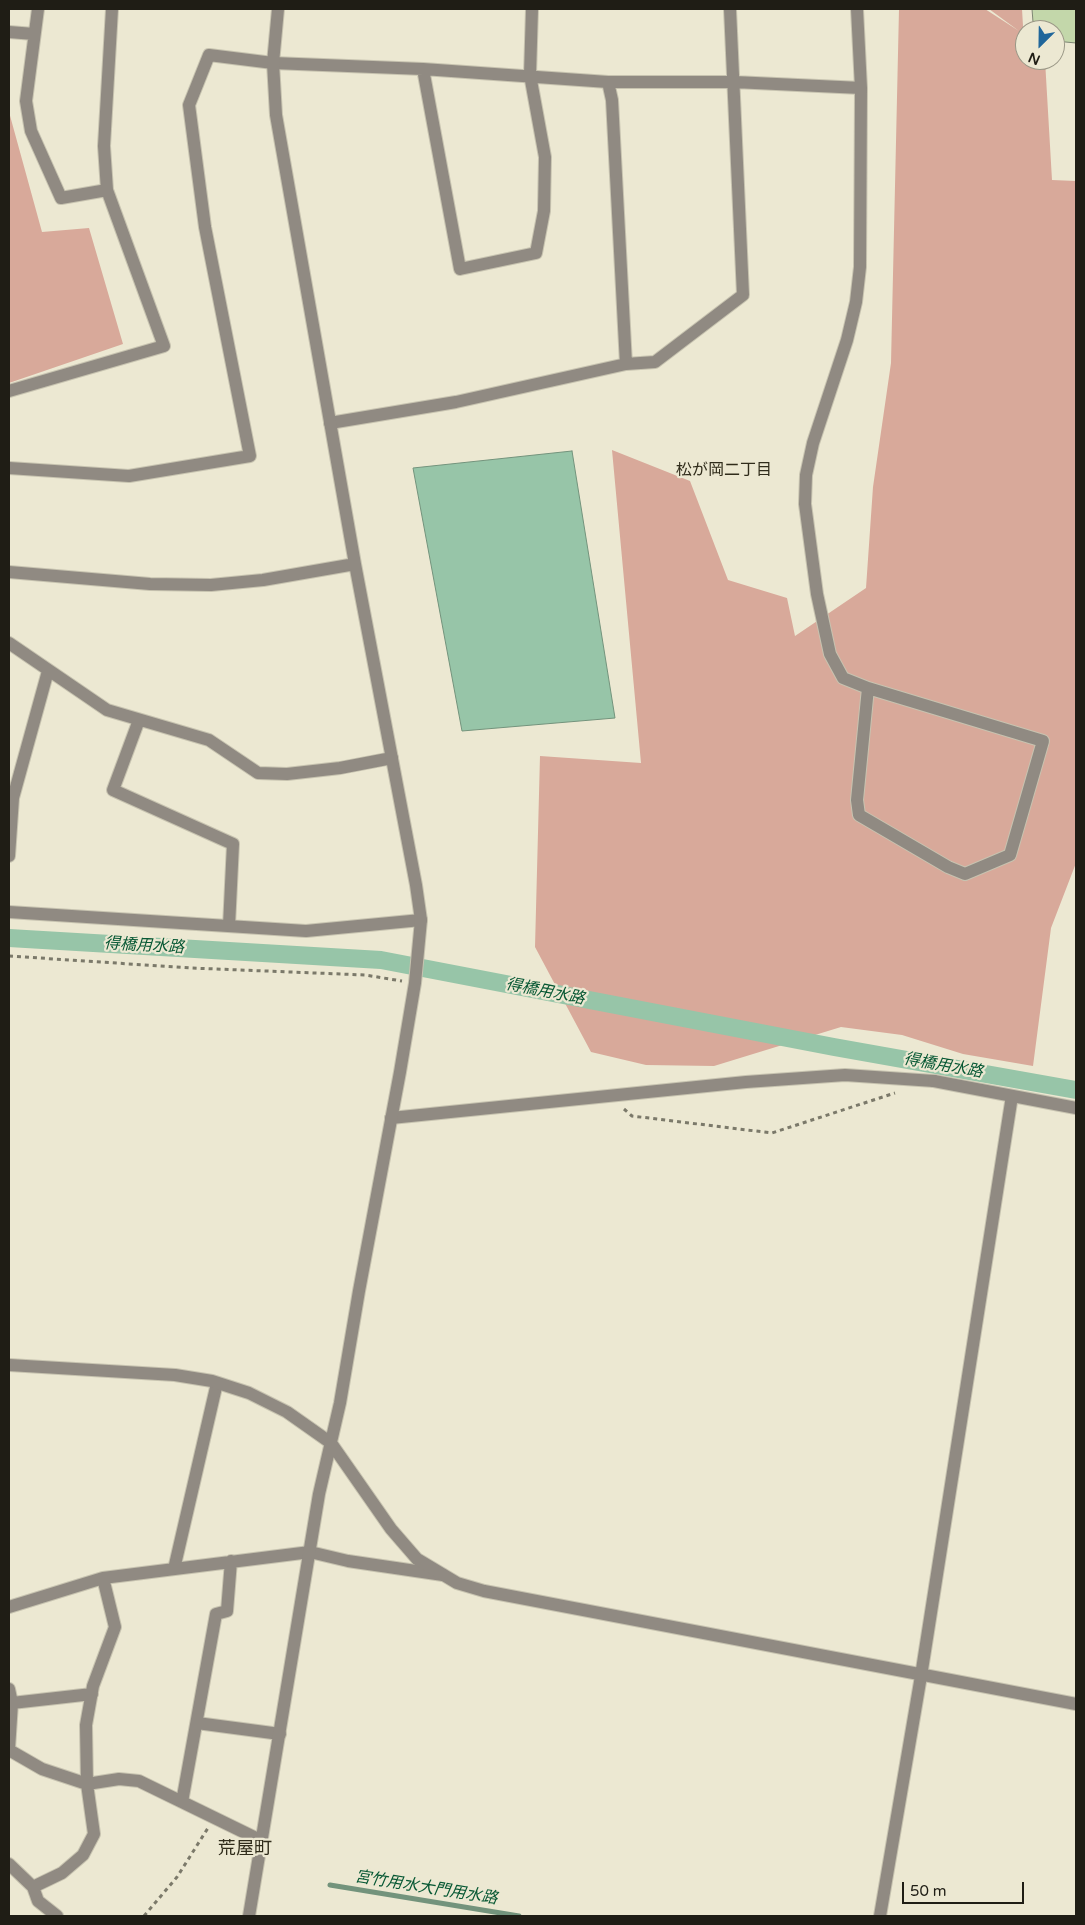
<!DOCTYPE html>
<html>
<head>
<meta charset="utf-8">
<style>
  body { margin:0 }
  #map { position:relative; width:1085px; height:1925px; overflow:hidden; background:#ece8d2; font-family:"Varela Round",sans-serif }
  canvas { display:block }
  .frame { position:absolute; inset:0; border:10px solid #1f1d15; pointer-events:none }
  .north { position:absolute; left:1015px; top:20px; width:50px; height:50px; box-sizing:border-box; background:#ece8d2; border:1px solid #9a9786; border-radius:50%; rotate:203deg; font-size:14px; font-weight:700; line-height:20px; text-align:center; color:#1f1d15 }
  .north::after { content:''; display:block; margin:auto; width:18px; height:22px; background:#20669a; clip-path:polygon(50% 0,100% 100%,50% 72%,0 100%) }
  .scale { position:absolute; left:902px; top:1882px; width:122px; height:22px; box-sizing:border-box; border:2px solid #1f1d15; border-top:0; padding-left:6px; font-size:15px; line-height:18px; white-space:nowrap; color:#1f1d15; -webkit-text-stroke:4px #ece8d2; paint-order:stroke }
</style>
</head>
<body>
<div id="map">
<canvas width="1085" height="1925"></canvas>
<div class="frame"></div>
<div class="north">N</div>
<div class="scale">50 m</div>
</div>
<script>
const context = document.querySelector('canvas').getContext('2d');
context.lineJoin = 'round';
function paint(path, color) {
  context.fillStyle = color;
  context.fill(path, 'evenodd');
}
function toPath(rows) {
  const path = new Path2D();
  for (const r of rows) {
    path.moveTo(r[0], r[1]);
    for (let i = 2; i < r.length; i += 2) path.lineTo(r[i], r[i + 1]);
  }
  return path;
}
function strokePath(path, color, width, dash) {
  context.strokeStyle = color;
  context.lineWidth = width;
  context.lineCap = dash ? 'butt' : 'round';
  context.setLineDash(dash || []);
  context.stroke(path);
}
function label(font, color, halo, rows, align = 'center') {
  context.font = font + ' "Varela Round","Noto Sans JP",sans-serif';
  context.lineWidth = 4.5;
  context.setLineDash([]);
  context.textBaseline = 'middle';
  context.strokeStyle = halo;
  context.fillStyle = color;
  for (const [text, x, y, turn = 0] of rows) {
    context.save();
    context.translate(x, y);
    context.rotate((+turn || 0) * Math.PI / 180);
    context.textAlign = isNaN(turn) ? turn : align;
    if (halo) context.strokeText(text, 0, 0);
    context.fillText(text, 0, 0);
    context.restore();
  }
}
const green = toPath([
  [899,9,985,9,1019,31,989,9,1022,9,1025,60,1045,60,1052,180,1076,181,1076,863,1051,928,1033,1066,963,1054,902,1035,841,1027,714,1066,646,1065,591,1052,535,947,540,756,641,763,612,450,690,481,728,580,787,598,795,636,866,588,873,487,891,363],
  [9,112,42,232,89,228,123,344,9,383]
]);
const water = toPath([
  [572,451,615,718,462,731,413,468,572,451]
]);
const stream = toPath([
  [330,1885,519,1916]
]);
const canal = toPath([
  [9,938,381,960,834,1047,1076,1090]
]);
const building = toPath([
  [1032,9,1076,9,1076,43,1055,41,1055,30,1042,30,1042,22,1033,22,1032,9]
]);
const path = toPath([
  [9,956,191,968,365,975,402,981],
  [624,1109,632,1116,772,1133,895,1093],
  [144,1916,177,1877,208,1828]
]);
const minor = toPath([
  [857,9,861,88,860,267,856,302,847,340,813,443,806,475,805,504,817,594,830,654,843,678,868,688],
  [9,32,34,34],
  [423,69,460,269,536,253,544,211,545,157,530,75,532,9],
  [608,82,612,100,626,364],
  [107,190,104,146,112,9],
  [9,391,164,346,107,190,61,198,31,131,26,101,38,9],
  [330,423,456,402,626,364,655,362,743,295,730,9],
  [9,468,129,476,250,456,205,227,189,105,209,55,273,63,423,69,608,82,734,82,861,88],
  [9,643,107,710,209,740,258,773,287,774,340,768,392,758],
  [868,688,1043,741,1010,855,965,874,948,867,859,815,857,800,868,688],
  [139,720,113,790,233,844,229,926],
  [9,856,13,798,48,671],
  [9,912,306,931,421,920],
  [391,1118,746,1082,845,1075,934,1081],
  [174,1569,217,1383],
  [9,1607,103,1578,310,1552,348,1561,443,1575],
  [9,1689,12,1703,9,1749],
  [12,1703,92,1694],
  [197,1723,280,1734],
  [9,1750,42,1769,87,1784,119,1779,139,1781,262,1841],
  [182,1802,216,1614,227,1611,231,1561],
  [9,1864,33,1887,62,1873,83,1855,94,1834,87,1784,86,1725,93,1686,115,1627,103,1578],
  [33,1887,38,1901,57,1916],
  [880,1916,921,1676]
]);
const tertiary = toPath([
  [9,572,150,584,211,585,263,580,355,564],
  [934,1081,1076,1108],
  [9,1365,175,1375,212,1381,249,1393,287,1412,331,1443,391,1529,417,1559,457,1583,484,1591,1076,1704],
  [921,1676,1012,1096],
  [249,1916,319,1494,340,1403,359,1291,400,1072,415,983,421,920,416,885,355,564,276,115,273,63,278,9]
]);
const neighbourhoodNames = [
  ["松が岡二丁目",724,471]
];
const waterNames = [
  ["得橋用水路",144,946,3],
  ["得橋用水路",545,992,11],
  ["得橋用水路",943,1066,10],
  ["宮竹用水大門用水路",426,1888,9]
];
const quarterNames = [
  ["荒屋町",245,1849]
];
paint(green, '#d8a99a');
paint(water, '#97c5a8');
strokePath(water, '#73937c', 1);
strokePath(stream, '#73937c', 5);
strokePath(canal, '#97c5a8', 18);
paint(building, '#c3d7aa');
strokePath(building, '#7d8673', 1);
strokePath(minor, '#c7c3b0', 14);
strokePath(tertiary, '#c7c3b0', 14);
strokePath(path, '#7b796a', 3, [4, 4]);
strokePath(minor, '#908a82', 12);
strokePath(tertiary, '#908a82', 12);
label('16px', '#302c1b', '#ece8d2', neighbourhoodNames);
label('italic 16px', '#075834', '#ece8d2', waterNames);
label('18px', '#302c1b', '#ece8d2', quarterNames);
</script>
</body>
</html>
